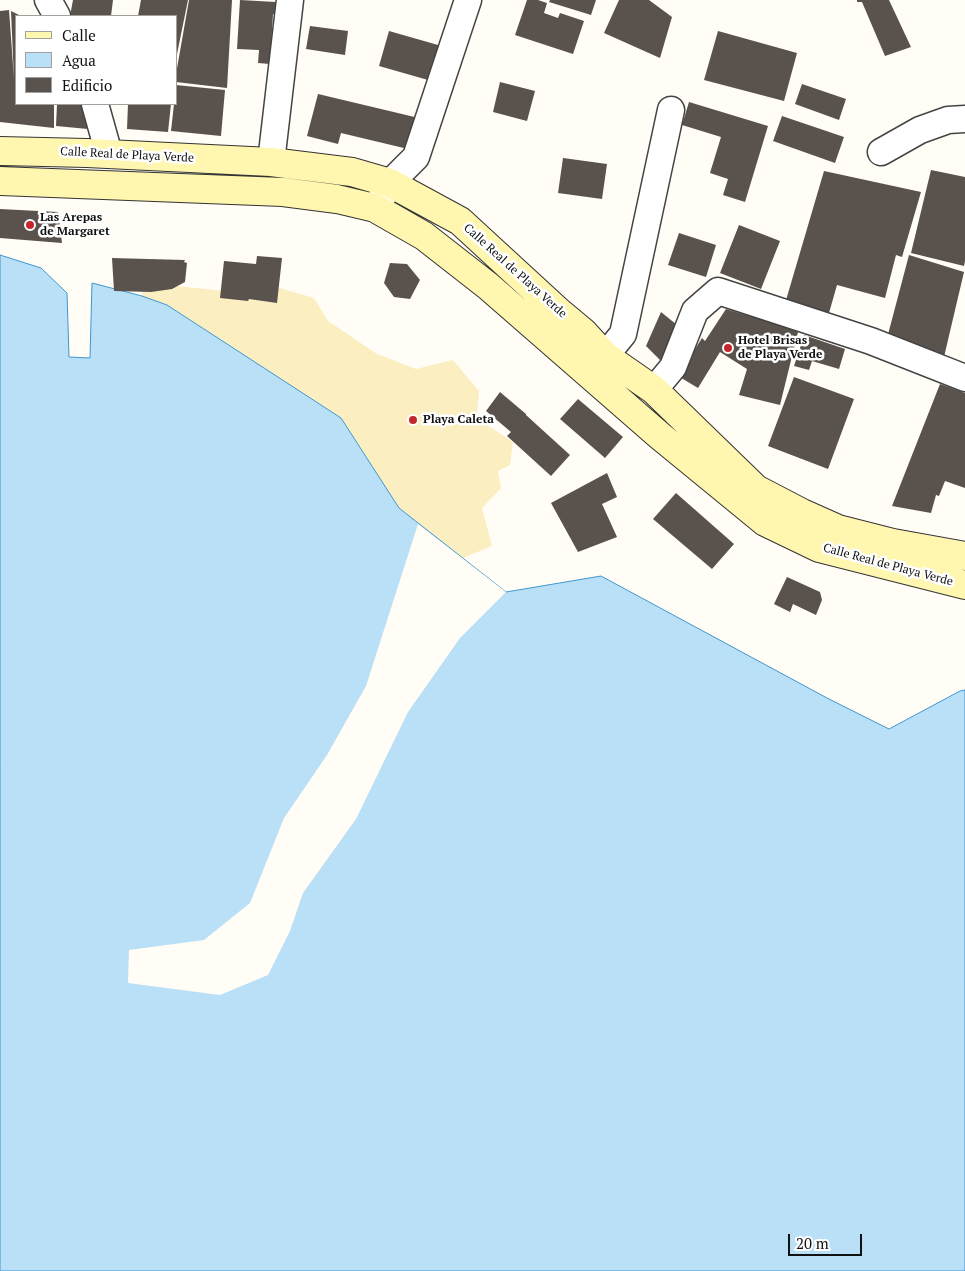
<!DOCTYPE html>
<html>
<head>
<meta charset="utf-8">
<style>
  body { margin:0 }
  #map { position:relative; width:965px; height:1271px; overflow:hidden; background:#fffdf5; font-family:"PT Serif",serif }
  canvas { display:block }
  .legend { position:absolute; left:15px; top:15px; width:162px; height:90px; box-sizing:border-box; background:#fff; border:1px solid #a0a0a0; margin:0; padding:6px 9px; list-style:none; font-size:15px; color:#111 }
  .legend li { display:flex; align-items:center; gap:10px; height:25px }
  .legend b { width:25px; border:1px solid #a0a0a0 }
  .scale { position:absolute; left:788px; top:1234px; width:74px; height:22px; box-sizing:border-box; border:2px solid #111; border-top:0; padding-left:6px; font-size:15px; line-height:18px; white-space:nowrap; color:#111; -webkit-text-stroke:4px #fff; paint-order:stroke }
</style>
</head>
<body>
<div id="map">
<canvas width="965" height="1271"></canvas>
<ul class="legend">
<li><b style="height:6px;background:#fff6b0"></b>Calle</li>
<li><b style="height:14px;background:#b9e0f7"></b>Agua</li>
<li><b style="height:14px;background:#5a524d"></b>Edificio</li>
</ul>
<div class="scale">20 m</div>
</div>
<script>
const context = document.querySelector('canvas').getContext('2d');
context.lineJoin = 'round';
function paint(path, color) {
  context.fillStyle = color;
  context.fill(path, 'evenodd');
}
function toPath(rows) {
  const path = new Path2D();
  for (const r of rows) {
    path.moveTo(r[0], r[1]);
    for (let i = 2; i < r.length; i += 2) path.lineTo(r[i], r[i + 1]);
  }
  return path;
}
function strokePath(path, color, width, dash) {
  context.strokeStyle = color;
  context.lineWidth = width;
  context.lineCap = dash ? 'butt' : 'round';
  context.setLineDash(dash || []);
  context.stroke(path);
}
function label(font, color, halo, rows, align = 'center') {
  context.font = font + ' "PT Serif",serif';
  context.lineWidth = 5;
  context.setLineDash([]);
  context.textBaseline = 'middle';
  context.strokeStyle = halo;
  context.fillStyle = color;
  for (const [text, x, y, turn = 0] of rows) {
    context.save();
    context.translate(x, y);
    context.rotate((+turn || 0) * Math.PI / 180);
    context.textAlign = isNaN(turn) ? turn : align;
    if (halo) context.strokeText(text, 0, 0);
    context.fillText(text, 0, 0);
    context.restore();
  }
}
const sand = toPath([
  [145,283,276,296,276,287,314,298,328,321,377,354,416,369,453,360,479,391,477,414,484,423,513,442,510,465,498,471,501,488,482,508,492,546,463,558,399,508,341,418,167,305,142,296]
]);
const water = toPath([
  [0,255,41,268,67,293,69,357,90,358,92,283,142,296,167,305,341,418,399,508,506,592,601,576,827,698,889,729,960,691,965,690,965,1271,0,1271,0,255]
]);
const pier = toPath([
  [418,524,506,592,460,638,408,712,356,819,303,893,290,931,268,975,220,995,128,983,129,950,204,940,250,903,284,818,327,755,366,686]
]);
const building = toPath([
  [73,0,113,0,111,16,70,16],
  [141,0,188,0,177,54,176,54,176,16,138,16],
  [189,0,232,0,227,88,176,82,176,74],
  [240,0,276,2,276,15,273,14,270,64,258,63,259,50,237,49],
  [527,0,538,0,547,3,544,13,558,18,560,13,584,21,573,54,515,35],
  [550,0,596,0,591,15,549,2],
  [619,0,649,0,672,17,660,58,604,33],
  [857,0,889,0,911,47,885,56,862,2,857,2],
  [9,10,14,79,11,11,21,16,16,16,16,104,54,104,54,128,0,122,0,11],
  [310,26,348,31,345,55,306,49],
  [389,31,445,47,435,82,379,66],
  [718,31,797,53,784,101,704,80],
  [500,82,535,91,527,121,493,112],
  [802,84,846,99,839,120,795,104],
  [176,85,225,90,221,136,171,131,174,104,176,104],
  [318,94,423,119,408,149,341,133,338,144,307,136],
  [689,102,768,126,745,202,723,195,728,179,710,173,721,137,682,125],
  [57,104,85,104,88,129,56,126],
  [128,104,171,104,168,132,127,129],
  [782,116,844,137,835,163,773,141],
  [563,158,607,164,602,199,558,193],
  [931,170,965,177,965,261,964,266,911,253],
  [824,171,921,192,902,257,896,255,885,298,837,285,827,320,784,307],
  [0,209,58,212,62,243,0,238],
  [739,225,780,241,761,289,720,273],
  [679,233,716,245,706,277,668,265],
  [909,255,964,272,944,357,886,342],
  [257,256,282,258,277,303,249,299,248,301,220,298,224,261,256,264],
  [112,258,185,260,184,262,187,263,185,282,172,289,151,292,114,291],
  [390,263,407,264,420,280,410,299,394,297,384,283],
  [726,309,770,322,798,332,780,405,739,395,747,369,720,352,698,388,678,376,702,338,705,341],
  [661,312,682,329,667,367,646,346],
  [804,335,845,349,839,369,812,361,809,370,794,366],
  [794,377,854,399,828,469,768,446],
  [940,384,965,393,965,488,945,481,939,496,936,495,931,513,892,506],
  [500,392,526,414,526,415,570,455,551,476,507,436,511,432,486,411],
  [578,399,623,437,605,458,560,419],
  [607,473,617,497,602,504,617,537,578,552,551,503],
  [676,493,734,544,712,569,653,519],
  [787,577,820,592,822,600,816,615,793,604,790,612,774,604]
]);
const street = toPath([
  [48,0,57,16],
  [95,104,109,154],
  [881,152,920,130,948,120,965,119],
  [271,162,290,0],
  [380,201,390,183,416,157,468,0],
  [589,371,605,356,623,334,671,110],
  [654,390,673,367,695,311,718,291,871,341,965,378]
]);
const secondary = toPath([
  [0,151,87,153,271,162,352,172,390,183,460,221,559,312,583,332,605,356,654,390,756,489,802,513,838,529,893,543,965,556],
  [0,181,283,192,337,199,375,208,424,236,488,286,660,436,765,522,819,548,965,585]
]);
const markers = [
  [30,225,5,"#c4262e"],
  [728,348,5,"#c4262e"],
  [413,420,5,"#c4262e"]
];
const streetNames = [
  ["Calle Real de Playa Verde",127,155,3],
  ["Calle Real de Playa Verde",515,271,42],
  ["Calle Real de Playa Verde",888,565,15]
];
const poiNames = [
  ["Las Arepas",40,218],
  ["de Margaret",40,232],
  ["Hotel Brisas",738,341],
  ["de Playa Verde",738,355],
  ["Playa Caleta",423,420]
];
paint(sand, '#fbeec1');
paint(water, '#b9e0f7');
strokePath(water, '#3f96cf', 1);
paint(pier, '#fffdf5');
paint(building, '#5a524d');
strokePath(street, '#444', 29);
strokePath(secondary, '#333', 30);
strokePath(street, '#fff', 26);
strokePath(secondary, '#fff6b0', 28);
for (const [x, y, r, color] of markers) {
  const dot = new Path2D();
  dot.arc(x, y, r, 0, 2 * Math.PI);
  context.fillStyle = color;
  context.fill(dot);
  strokePath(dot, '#fff', 2);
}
label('12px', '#111', '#fff', streetNames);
label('bold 12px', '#111', '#fff', poiNames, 'left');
</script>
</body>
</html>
